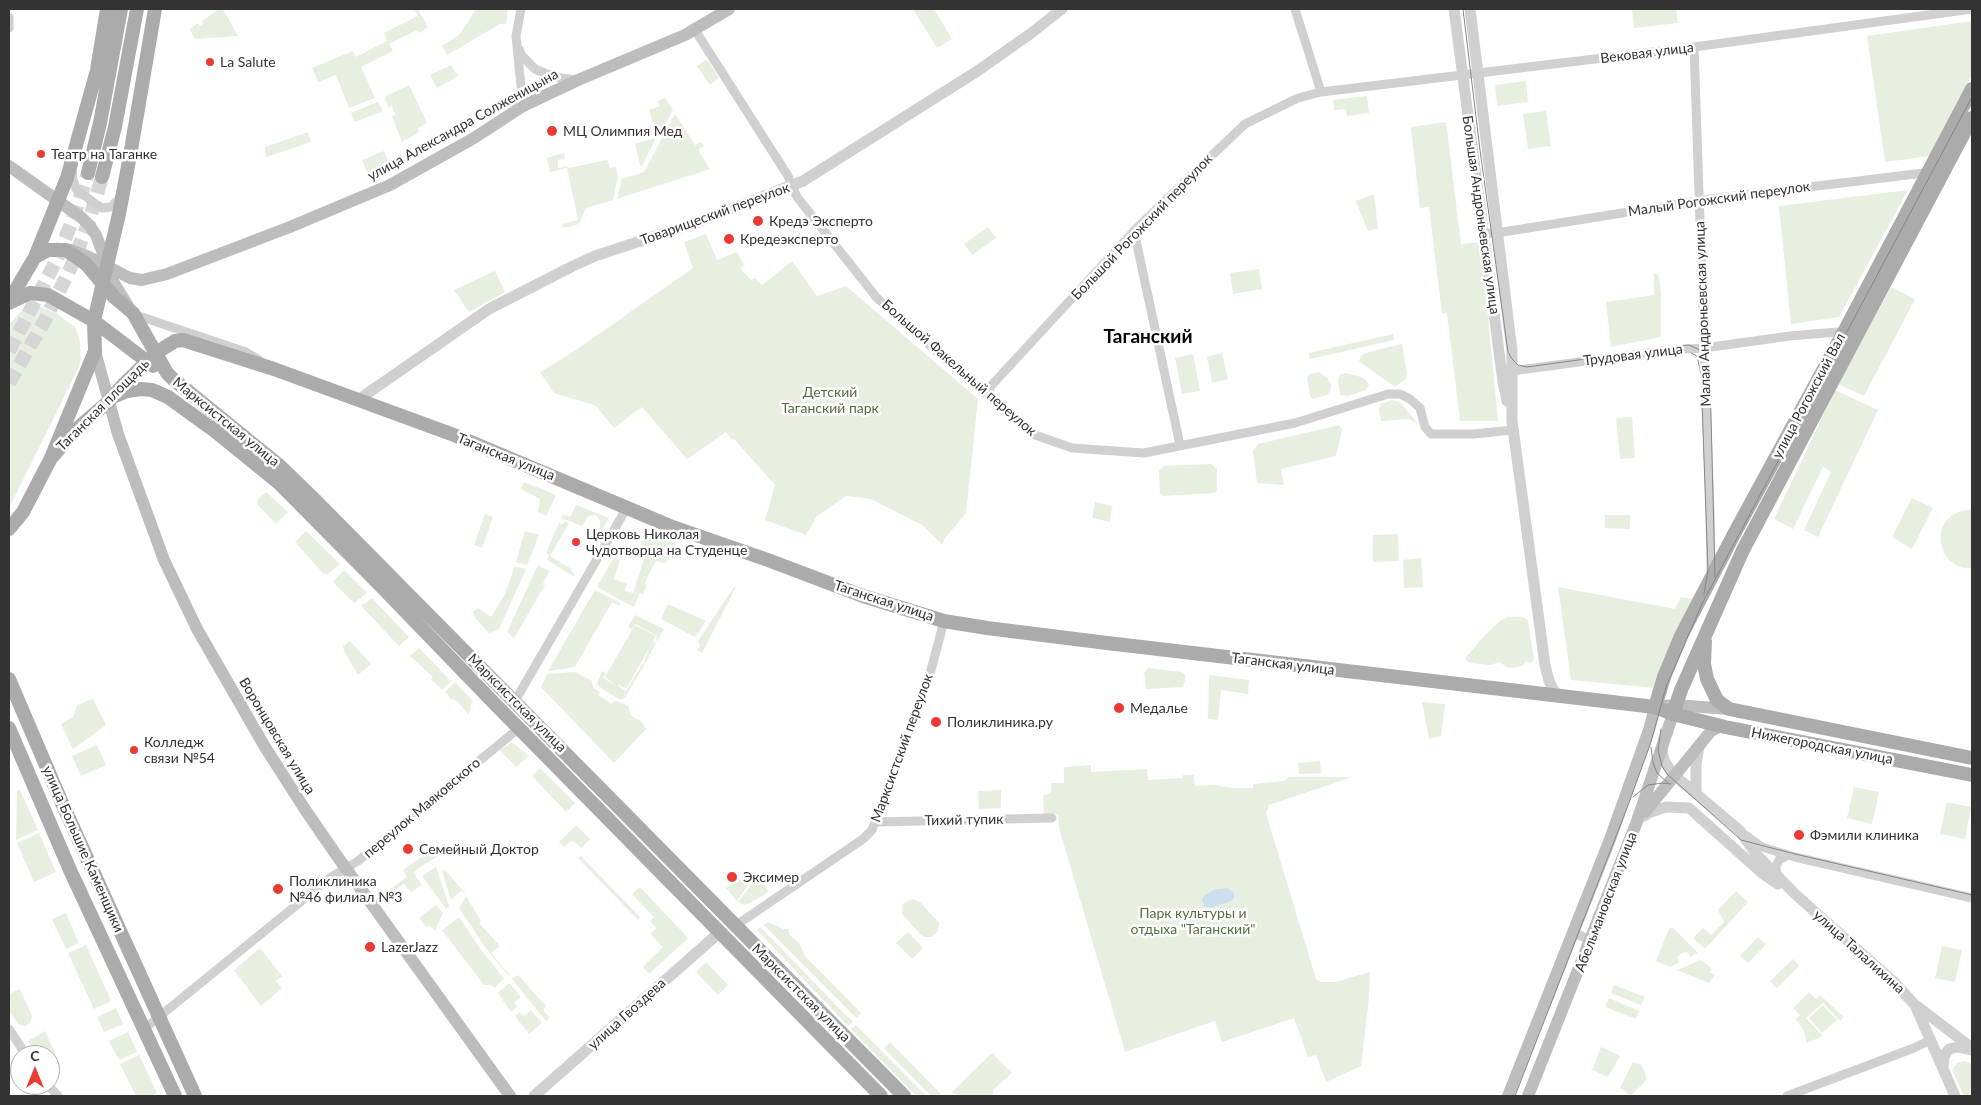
<!DOCTYPE html>
<html>
<head>
<meta charset="utf-8">
<style>
  body { margin:0 }
  #map { position:relative; width:1981px; height:1105px; overflow:hidden; background:#fff; font-family:Lato,sans-serif }
  canvas { display:block }
  .frame { position:absolute; inset:0; border:10px solid #333; pointer-events:none }
  .north { position:absolute; left:10px; top:1045px; width:50px; height:50px; box-sizing:border-box; background:#fff; border:1px solid #adadad; border-radius:50%; rotate:0deg; font-size:14px; font-weight:700; line-height:20px; text-align:center; color:#333 }
  .north::after { content:''; display:block; margin:auto; width:18px; height:22px; background:#eb3933; clip-path:polygon(50% 0,100% 100%,50% 72%,0 100%) }
</style>
</head>
<body>
<div id="map">
<canvas width="1981" height="1105"></canvas>
<div class="frame"></div>
<div class="north">С</div>
</div>
<script>
const context = document.querySelector('canvas').getContext('2d');
context.lineJoin = 'round';
function paint(path, color) {
  context.fillStyle = color;
  context.fill(path, 'evenodd');
}
function toPath(rows) {
  const path = new Path2D();
  for (const r of rows) {
    path.moveTo(r[0], r[1]);
    for (let i = 2; i < r.length; i += 2) path.lineTo(r[i], r[i + 1]);
  }
  return path;
}
function strokePath(path, color, width, dash) {
  context.strokeStyle = color;
  context.lineWidth = width;
  context.lineCap = dash ? 'butt' : 'round';
  context.setLineDash(dash || []);
  context.stroke(path);
}
function label(font, color, halo, rows, align = 'center') {
  context.font = font + ' Lato,sans-serif';
  context.lineWidth = 5;
  context.setLineDash([]);
  context.textBaseline = 'middle';
  context.strokeStyle = halo;
  context.fillStyle = color;
  for (const [text, x, y, turn = 0] of rows) {
    context.save();
    context.translate(x, y);
    context.rotate((+turn || 0) * Math.PI / 180);
    context.textAlign = isNaN(turn) ? turn : align;
    if (halo) context.strokeText(text, 0, 0);
    context.fillText(text, 0, 0);
    context.restore();
  }
}
const green = toPath([
  [219,9,223,9,238,36,195,39,190,29,198,23,200,26,203,24,202,21],
  [414,9,418,9,428,27,419,33,417,30,389,44,393,51,361,67,375,98,349,108,336,75,318,82,312,68,353,51,356,57,387,41,384,33,418,16],
  [476,9,508,9,506,24,500,24,447,55,442,46,460,34],
  [913,9,934,9,952,39,937,48],
  [1632,9,1676,9,1678,23,1634,28],
  [1972,21,1972,75,1931,156,1885,162,1867,36],
  [706,60,709,62,719,78,710,85,697,66],
  [451,65,458,76,437,88,430,75],
  [1526,81,1528,102,1497,106,1495,85],
  [409,85,427,123,418,128,419,132,402,142,392,116,395,115,392,106,388,107,385,99,386,96],
  [1367,96,1369,113,1347,116,1346,109,1334,110,1333,100],
  [665,98,673,110,658,138,649,110,660,106,658,101],
  [378,102,383,111,355,122,351,113],
  [1546,111,1551,146,1528,149,1523,114],
  [675,114,695,145,701,142,704,146,698,150,710,169,617,199,622,179,644,172],
  [1446,122,1461,244,1481,242,1498,421,1460,421,1447,313,1442,314,1429,207,1420,208,1411,127],
  [308,132,311,142,266,157,265,147],
  [655,138,655,140,641,168,635,144],
  [384,151,389,163,367,173,362,160],
  [564,153,565,159,558,160,558,168,567,166,568,168,607,160,610,168,616,167,618,176,613,200,586,208,579,224,563,228,562,224,578,220,567,168,550,172,547,158],
  [1908,190,1839,317,1791,324,1779,206],
  [1374,194,1378,229,1368,231,1356,201],
  [988,227,996,238,972,255,964,244],
  [706,234,717,260,737,252,744,265,740,268,751,280,755,278,762,285,792,261,817,296,846,286,978,399,966,513,945,538,942,544,922,525,871,499,846,496,817,516,806,535,765,520,775,485,734,439,732,440,726,432,687,459,642,407,614,428,596,406,554,393,540,372,573,352,693,268,684,242],
  [1259,269,1262,289,1233,294,1230,273],
  [495,271,505,292,469,312,454,290],
  [1654,273,1659,276,1661,293,1661,337,1611,347,1606,302,1654,295],
  [1891,287,1915,299,1864,396,1838,384],
  [39,306,56,313,75,327,80,342,81,359,78,369,9,508,9,325,21,311],
  [1393,334,1394,340,1310,359,1309,353],
  [1402,344,1407,373,1406,379,1395,387,1359,361,1361,356,1365,353],
  [1222,353,1228,379,1212,383,1207,357],
  [1193,354,1200,391,1182,394,1175,358],
  [1319,372,1328,379,1331,384,1331,390,1327,395,1313,399,1310,396,1307,378,1309,374],
  [1346,373,1361,377,1366,380,1369,385,1366,390,1348,396,1340,395,1338,380,1340,374],
  [1835,390,1878,410,1818,537,1804,530,1831,472,1823,467,1793,529,1774,519],
  [1392,400,1401,403,1417,423,1407,419,1381,421,1379,408,1381,404],
  [1632,417,1635,458,1620,459,1616,418],
  [1339,425,1342,429,1336,456,1281,469,1284,485,1257,483,1253,451,1258,444],
  [1211,464,1217,469,1217,490,1215,493,1164,496,1160,493,1159,471,1164,466],
  [524,482,556,495,546,516,538,512,540,499,521,489],
  [266,492,288,512,276,524,257,504,258,500],
  [1912,498,1933,508,1912,549,1892,537],
  [1095,502,1112,506,1110,522,1092,518],
  [576,505,609,518,598,537,595,535,600,527,600,520,595,515,588,516,582,526,561,518,563,514,570,517],
  [1972,509,1972,568,1965,568,1956,565,1948,559,1943,551,1941,541,1941,531,1945,522,1952,515,1961,511],
  [485,514,493,517,482,548,474,545],
  [1605,515,1630,515,1630,529,1605,528],
  [565,521,569,523,550,556,570,568,575,577,547,560,549,555,546,553,559,523,563,524],
  [306,531,340,564,332,571,328,574,323,573,296,543,296,541],
  [525,531,539,535,527,565,516,562],
  [648,533,676,543,666,563,656,561,647,578,645,584,647,585,643,594,640,593,634,607,597,587,614,557,620,561,614,579,627,584,625,591,633,593,648,547,641,545,642,539],
  [1398,534,1399,561,1373,562,1373,535],
  [1421,558,1423,587,1404,588,1403,560],
  [538,565,550,571,543,583,545,585,514,638,507,632],
  [515,566,526,569,499,629,489,633,475,618,473,612,478,608,491,617,504,596],
  [343,571,345,571,367,593,354,603,333,582],
  [734,587,736,587,702,653,697,650,700,646,698,641],
  [1558,587,1675,609,1681,597,1694,599,1655,688,1571,680],
  [595,590,620,603,619,606,612,602,575,667,548,671],
  [372,598,409,637,399,646,361,606],
  [668,604,706,621,695,637,661,619],
  [635,615,664,629,657,641,655,640,657,636,635,624,632,629,628,627],
  [1508,617,1523,617,1528,620,1534,660,1531,663,1526,661,1522,666,1515,668,1507,667,1499,662,1491,665,1470,663,1466,660,1466,657,1487,633,1501,620],
  [635,625,656,636,653,641,656,643,646,662,644,661,651,645,626,689,619,685,618,686,626,691,643,663,645,664,626,696,623,699,619,699,599,687,597,684,602,671,606,673,603,678,616,686,605,677],
  [350,641,371,664,358,675,345,653,343,646],
  [419,648,451,681,442,690,431,679,433,677,410,656],
  [1148,668,1182,672,1186,676,1183,687,1146,689,1144,673],
  [575,672,592,681,593,688,600,692,598,695,612,704,614,701,623,703,629,707,630,715,642,722,646,729,614,763,541,687,547,674],
  [1209,675,1249,680,1248,694,1221,690,1218,720,1208,719],
  [455,682,472,700,469,715,456,700,451,699,445,692],
  [93,699,106,725,73,749,61,724,73,717,77,705],
  [1422,702,1445,704,1441,736,1429,739],
  [512,742,529,756,516,767,500,750],
  [97,745,106,765,81,776,72,756],
  [1320,761,1321,773,1299,774,1298,763],
  [1091,765,1091,772,1147,769,1148,780,1183,778,1183,775,1194,775,1195,786,1214,785,1232,788,1253,788,1253,784,1284,781,1289,777,1352,777,1269,805,1266,813,1316,979,1321,982,1335,982,1370,972,1369,997,1361,1066,1326,1082,1316,1055,1308,1057,1294,1018,1222,1042,1215,1021,1125,1052,1059,828,1058,814,1044,814,1043,795,1051,794,1051,783,1064,783,1064,767],
  [540,768,575,803,566,812,532,776],
  [1854,787,1879,792,1872,824,1847,818],
  [20,790,38,830,16,840,17,791],
  [1001,790,1001,808,979,809,978,791],
  [1947,802,1971,807,1965,839,1940,834],
  [576,825,590,839,581,848,572,840,564,847,559,842],
  [39,833,56,872,34,882,17,843],
  [433,844,441,854,413,872,422,885,411,892,404,884,387,895,385,893,407,877,403,870,430,851,428,848],
  [581,856,640,917,638,920,578,858],
  [436,867,449,906,446,909,422,876],
  [444,869,466,894,461,891,451,900,442,871],
  [748,872,753,878,737,901,726,888,733,883,735,884],
  [755,880,756,882,760,880,769,892,750,903,744,905,738,902],
  [640,887,688,938,649,974,643,967,663,947,650,934,656,928,650,921,654,917,632,894],
  [1736,891,1748,902,1705,949,1693,938,1703,928,1711,935,1724,922,1718,910],
  [466,896,481,921,479,923,500,946,491,953,510,975,509,976,490,954,459,908],
  [913,899,920,902,939,923,938,931,932,937,924,937,920,934,902,914,902,905,905,902],
  [436,905,443,913,435,930,430,926,426,927,419,918],
  [66,913,79,943,66,949,52,919],
  [459,917,481,950,504,978,495,988,491,985,484,985,442,930],
  [768,922,783,929,789,929,789,934,799,943,805,956,861,1013,856,1018,764,925],
  [760,927,853,1022,848,1026,757,930],
  [1672,927,1698,953,1690,957,1687,952,1681,953,1677,958,1680,962,1670,967,1656,961,1669,929],
  [908,932,923,948,912,959,896,943],
  [1758,937,1766,944,1748,963,1740,956],
  [86,945,111,1001,94,1009,68,953],
  [1942,946,1962,950,1955,982,1935,978],
  [260,948,282,976,276,981,282,988,261,1006,234,970],
  [1793,959,1799,966,1777,988,1770,981],
  [1701,960,1712,969,1710,972,1715,975,1709,983,1677,970],
  [706,962,728,985,718,995,696,972],
  [518,975,546,1006,543,1010,550,1018,546,1021,512,979],
  [509,983,521,997,514,1002,517,1007,511,1012,498,993],
  [1614,985,1645,997,1641,1005,1611,993],
  [20,989,32,1016,30,1023,25,1026,18,1024,9,1010,9,994],
  [1809,992,1816,999,1820,995,1844,1017,1840,1021,1823,1003,1806,1018,1823,1036,1807,1043,1804,1031,1796,1019,1800,1015,1793,1008],
  [1609,998,1639,1011,1636,1019,1605,1007],
  [1823,1005,1837,1020,1822,1033,1809,1018],
  [116,1008,123,1024,104,1032,97,1017],
  [531,1010,542,1023,529,1034,515,1016,520,1012,524,1016],
  [856,1025,926,1096,916,1096,851,1029],
  [45,1031,56,1055,50,1057,50,1055,37,1055,28,1041],
  [128,1032,137,1052,119,1060,109,1041],
  [890,1042,942,1095,931,1096,884,1048],
  [1601,1047,1620,1056,1608,1077,1592,1070],
  [992,1053,1012,1073,993,1090,993,1096,964,1096,951,1093],
  [139,1055,157,1093,151,1096,136,1096,120,1064],
  [1965,1061,1972,1065,1972,1096,1964,1096,1952,1070,1957,1063],
  [1633,1062,1641,1065,1645,1071,1646,1080,1631,1096,1620,1088]
]);
const water = toPath([
  [1227,888,1233,892,1234,897,1231,901,1211,908,1204,906,1202,899,1205,895,1216,889]
]);
const primaryTunnel = toPath([
  [9,351,57,259,74,216,88,173],
  [9,383,44,322,72,265,89,221,102,177]
]);
const minor = toPath([
  [521,9,516,36,523,106],
  [1295,9,1321,92],
  [9,17,9,28],
  [695,30,788,176,797,197,877,298,947,361,1035,435,1072,448,1144,453,1295,423,1388,394,1400,394,1410,399,1420,408,1425,427,1431,434,1473,434,1513,430],
  [1694,47,1710,513,1711,574],
  [519,49,522,56,535,69,554,77,576,80],
  [72,169,73,179,76,189,97,205,102,208,111,207,120,198],
  [1134,231,1180,445],
  [1483,234,1503,232,1710,199,1932,172],
  [133,314,246,352,259,360],
  [1512,371,1668,350,1704,348,1790,336,1849,331],
  [989,395,990,387,1134,231,1205,162,1245,124,1298,98,1321,92,1694,47,1972,9],
  [515,701,626,509],
  [875,822,1052,818],
  [1745,835,1762,847,1795,857,1972,898],
  [1777,875,1776,866,1779,860,1786,856],
  [735,926,863,839,872,830,930,674,944,621],
  [1574,933,1591,940],
  [9,1029,26,1055],
  [144,1029,331,877,358,861,519,728],
  [48,1085,58,1096],
  [1787,1096,1914,1048,1930,1040]
]);
const tertiary = toPath([
  [1454,9,1503,382,1507,401],
  [1470,9,1512,351,1512,421,1545,665,1549,681,1554,691,1562,697],
  [358,400,489,309,573,266,595,256,695,223,803,181,976,72,1030,34,1062,9],
  [1662,749,1664,761,1674,775,1740,831,1757,855,1795,894,1894,982,1915,1005,1955,1096],
  [1696,793,1696,764,1699,746],
  [1642,817,1651,812,1666,807,1689,808,1763,874,1778,884],
  [1917,1006,1972,1048],
  [1943,1068,1944,1056,1949,1049,1958,1047,1971,1050],
  [534,1096,720,932]
]);
const secondary = toPath([
  [9,166,82,218,90,226,96,235,114,283,128,306],
  [70,250,89,257,130,278,142,280,167,274,290,227,390,185,474,138,523,106,578,80,685,35,729,9],
  [95,351,118,434,164,560,197,629,265,747,306,811,337,856,510,1096],
  [1645,812,1711,731,1719,727,1725,727],
  [1508,1096,1609,842,1649,730,1655,707,1675,705,1729,709],
  [1528,1096,1636,824,1673,714]
]);
const primary = toPath([
  [88,173,100,123,121,9],
  [102,177,115,127,137,9],
  [35,257,48,250,66,250,86,264,114,297,133,313,167,373,173,379,281,467,314,499,904,1096],
  [9,301,35,257,67,178,97,70,107,9],
  [9,303,30,293,48,295,94,321,153,366],
  [115,396,127,391,141,389,152,390,168,397,215,431,279,483,381,586,492,701,881,1096],
  [51,458,79,427,108,402,124,384,156,353,175,341,183,340,274,369,454,435,670,526,768,560,863,596,944,621,987,628,1107,643,1655,707,1673,714,1725,727,1972,775],
  [9,529,23,512,51,458,95,351,94,321,119,214,131,150,155,9],
  [1705,641,1704,664,1707,679,1717,700,1729,709,1972,758],
  [9,679,62,803,195,1096],
  [1655,707,1664,677,1681,636,1733,536,1845,330,1972,89],
  [1673,714,1681,690,1743,550,1972,118],
  [9,728,70,870,175,1096]
]);
const tram = toPath([
  [1463,9,1480,150,1508,352,1512,359,1518,365,1527,367,1680,346,1689,345,1702,351,1707,362,1710,375,1715,577],
  [1691,353,1697,356,1701,374,1708,571,1704,594],
  [1661,729,1658,750,1662,766,1667,774,1741,840,1795,854,1972,895],
  [1651,747,1653,763,1657,773,1668,783],
  [1633,797,1648,785,1663,783,1671,784],
  [1515,1096,1627,808,1651,742,1666,687,1702,604,1972,97]
]);
const markers = [
  [210,62,5,"#eb3933"],
  [552,131,6,"#eb3933"],
  [41,154,5,"#eb3933"],
  [758,221,6,"#eb3933"],
  [729,239,6,"#eb3933"],
  [576,542,5,"#eb3933"],
  [1119,708,6,"#eb3933"],
  [936,722,6,"#eb3933"],
  [134,750,5,"#eb3933"],
  [1799,835,6,"#eb3933"],
  [408,849,6,"#eb3933"],
  [732,877,6,"#eb3933"],
  [278,889,6,"#eb3933"],
  [370,947,6,"#eb3933"]
];
const streetNames = [
  ["Вековая улица",1647,53,-7],
  ["улица Александра Солженицына",463,125,-29],
  ["Малый Рогожский переулок",1719,199,-8],
  ["Товарищеский переулок",715,214,-20],
  ["Большая Андроньевская улица",1481,215,82],
  ["Большой Рогожский переулок",1142,227,-46],
  ["Малая Андроньевская улица",1703,314,-92],
  ["Трудовая улица",1633,355,-7],
  ["Большой Факельный переулок",959,368,41],
  ["улица Рогожский Вал",1809,396,-62],
  ["Таганская площадь",103,405,-45],
  ["Марксистская улица",226,422,39],
  ["Таганская улица",506,457,22],
  ["Таганская улица",884,601,18],
  ["Таганская улица",1283,664,7],
  ["Марксистская улица",517,703,45],
  ["Воронцовская улица",277,736,59],
  ["Нижегородская улица",1822,746,11],
  ["Марксистский переулок",902,748,-70],
  ["переулок Маяковского",422,808,-40],
  ["Тихий тупик",964,820,-1],
  ["улица Большие Каменщики",83,849,66],
  ["Абельмановская улица",1606,902,-69],
  ["улица Талалихина",1859,952,42],
  ["Марксистская улица",801,993,45],
  ["улица Гвоздева",627,1014,-42]
];
const poiNames = [
  ["La Salute",220,62],
  ["МЦ Олимпия Мед",563,131],
  ["Театр на Таганке",51,154],
  ["Кредэ Эксперто",769,221],
  ["Кредеэксперто",740,239],
  ["Церковь Николая",586,534],
  ["Чудотворца на Студенце",586,550],
  ["Медалье",1130,708],
  ["Поликлиника.ру",947,722],
  ["Колледж",144,742],
  ["связи №54",144,758],
  ["Фэмили клиника",1810,835],
  ["Семейный Доктор",419,849],
  ["Эксимер",743,877],
  ["Поликлиника",289,881],
  ["№46 филиал №3",289,897],
  ["LazerJazz",381,947]
];
const parkNames = [
  ["Детский",830,392],
  ["Таганский парк",830,408],
  ["Парк культуры и",1193,913],
  ["отдыха \"Таганский\"",1193,929]
];
const districtNames = [
  ["Таганский",1148,337]
];
paint(green, '#e7efe1');
paint(water, '#cddeef');
strokePath(primaryTunnel, '#d6d6d6', 14, [14, 7]);
strokePath(minor, '#d0d0d0', 9);
strokePath(tertiary, '#d0d0d0', 11);
strokePath(secondary, '#bdbdbd', 12);
strokePath(primary, '#ababab', 14);
strokePath(tram, '#888', 1);
for (const [x, y, r, color] of markers) {
  const dot = new Path2D();
  dot.arc(x, y, r, 0, 2 * Math.PI);
  context.fillStyle = color;
  context.fill(dot);
  strokePath(dot, '#fff', 2);
}
label('14px', '#333', '#fff', streetNames);
label('14px', '#333', '#fff', poiNames, 'left');
label('14px', '#50713d', '#fff', parkNames);
label('bold 19px', '#000', '#fff', districtNames);
</script>
</body>
</html>
